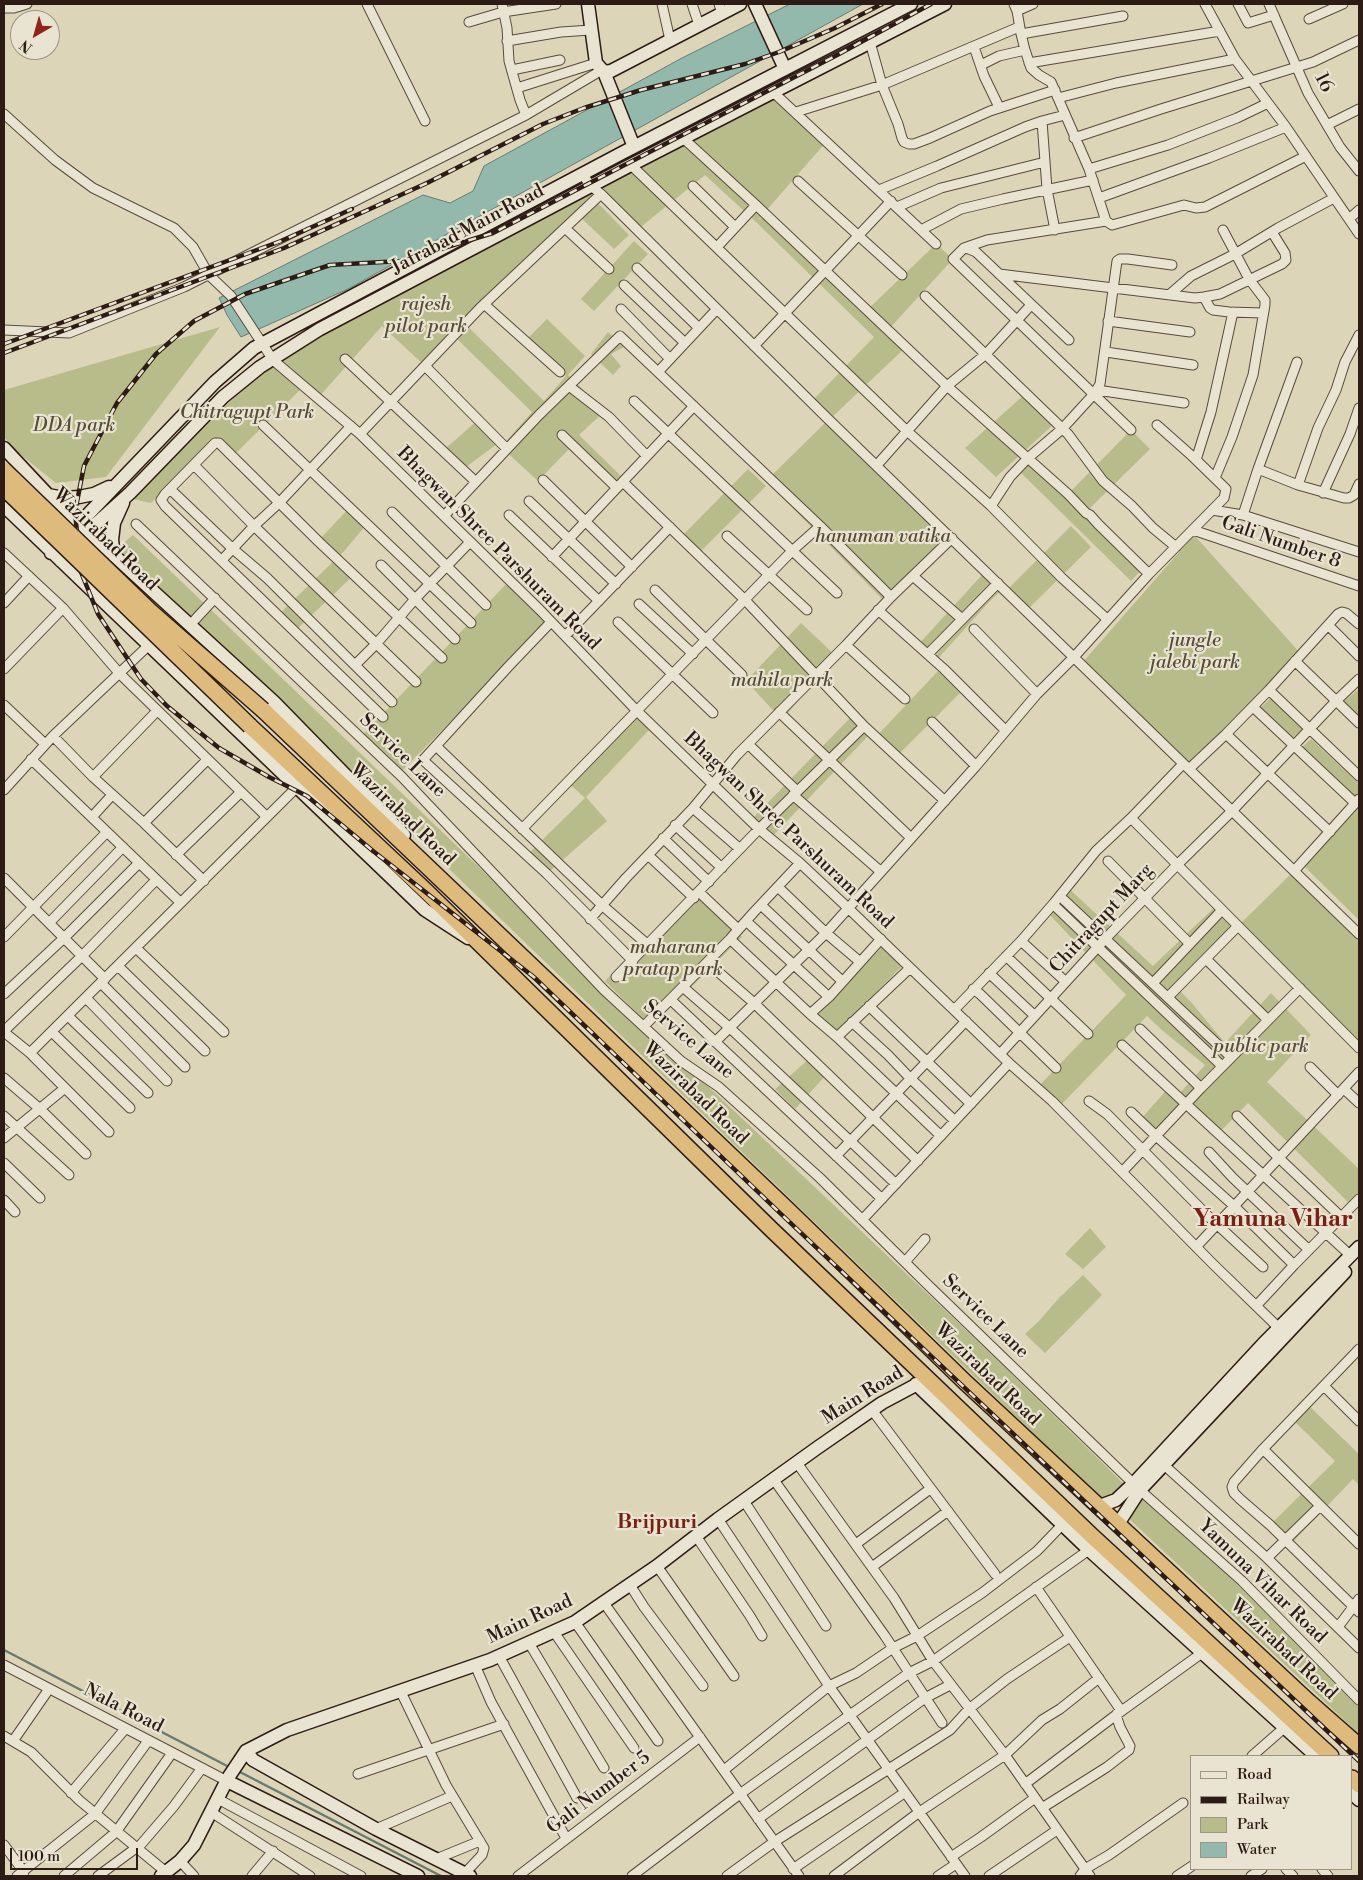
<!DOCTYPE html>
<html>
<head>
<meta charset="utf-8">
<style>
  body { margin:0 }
  #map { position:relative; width:1363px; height:1880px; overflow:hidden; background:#ddd5b8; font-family:"Libre Bodoni",serif }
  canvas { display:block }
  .frame { position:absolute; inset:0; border:5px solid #2d1c15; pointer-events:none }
  .legend { position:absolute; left:1190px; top:1755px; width:162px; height:115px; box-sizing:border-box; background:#e9e4d1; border:1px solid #9e9486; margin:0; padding:6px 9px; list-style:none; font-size:15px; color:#2d1c15 }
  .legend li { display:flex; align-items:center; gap:10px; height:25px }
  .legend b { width:25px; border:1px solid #9e9486 }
  .north { position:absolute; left:10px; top:10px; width:50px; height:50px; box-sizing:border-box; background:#e9e4d1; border:1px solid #9e9486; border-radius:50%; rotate:218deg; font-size:14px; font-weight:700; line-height:20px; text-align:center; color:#2d1c15 }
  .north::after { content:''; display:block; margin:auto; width:18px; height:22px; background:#8f2418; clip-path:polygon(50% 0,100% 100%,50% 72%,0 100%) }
  .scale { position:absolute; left:10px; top:1848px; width:128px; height:22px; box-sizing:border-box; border:2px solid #2d1c15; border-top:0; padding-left:6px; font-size:15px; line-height:18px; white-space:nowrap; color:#2d1c15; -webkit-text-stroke:4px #e9e4d1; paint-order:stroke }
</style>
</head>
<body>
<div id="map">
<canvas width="1363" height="1880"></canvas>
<div class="frame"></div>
<ul class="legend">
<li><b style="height:6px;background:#e9e4d1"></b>Road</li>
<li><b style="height:6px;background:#2d1c15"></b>Railway</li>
<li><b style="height:14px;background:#b7bc8a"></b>Park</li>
<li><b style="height:14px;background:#93b9ad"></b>Water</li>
</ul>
<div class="north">N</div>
<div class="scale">100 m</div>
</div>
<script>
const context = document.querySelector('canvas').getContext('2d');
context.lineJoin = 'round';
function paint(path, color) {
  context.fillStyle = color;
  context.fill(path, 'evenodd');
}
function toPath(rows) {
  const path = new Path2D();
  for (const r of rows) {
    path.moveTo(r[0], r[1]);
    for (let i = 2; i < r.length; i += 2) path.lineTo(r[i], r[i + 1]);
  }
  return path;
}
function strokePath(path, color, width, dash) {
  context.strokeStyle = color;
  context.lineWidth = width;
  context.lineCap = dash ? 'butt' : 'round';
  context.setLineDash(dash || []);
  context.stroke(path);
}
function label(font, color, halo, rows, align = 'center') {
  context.font = font + ' "Libre Bodoni",serif';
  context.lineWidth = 4.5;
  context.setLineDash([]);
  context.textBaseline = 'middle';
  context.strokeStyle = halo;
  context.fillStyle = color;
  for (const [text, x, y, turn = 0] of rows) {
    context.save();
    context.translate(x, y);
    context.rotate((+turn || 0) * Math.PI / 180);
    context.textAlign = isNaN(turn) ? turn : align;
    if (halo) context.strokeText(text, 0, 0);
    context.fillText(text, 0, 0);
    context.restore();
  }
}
const green = toPath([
  [773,92,827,141,758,220,767,215,867,310,936,244,953,259,888,330,906,347,829,420,811,402,874,337,756,222,705,175,637,230,600,195,595,200,629,235,614,249,579,216,466,325,544,401,566,376,528,338,547,319,585,356,568,375,605,411,579,435,624,479,613,487,570,448,538,481,501,447,532,412,455,337,425,366,382,326,318,398,304,386,233,456,216,440,151,503,129,498,273,360,591,186,597,190],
  [634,241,648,254,594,311,581,299],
  [220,327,106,477,56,483,16,451,4,437,4,390],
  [608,332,624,347,611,354,621,366,613,375,591,354],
  [1026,393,1056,422,996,477,965,448],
  [479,419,501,441,466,467,446,448],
  [825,423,888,478,946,538,885,602,766,481],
  [1131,430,1150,449,1085,513,1143,568,1131,581,1016,468,1028,458,1068,494],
  [748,469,766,486,701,551,683,535],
  [350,507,367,524,339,557,356,573,295,631,278,615,338,557,320,539],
  [1071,526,1091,547,1026,611,1006,591],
  [133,535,638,1020,987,1350,1124,1484,1103,1501,117,548],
  [1194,535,1301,654,1292,658,1258,699,1188,763,1083,662],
  [982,575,1000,592,991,600,932,665,917,646],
  [510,580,550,620,399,774,360,738],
  [801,623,836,656,782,720,746,681],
  [938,671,960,693,893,760,873,740],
  [1359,689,1359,716,1343,702],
  [1271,698,1303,729,1290,740,1259,709],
  [630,712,649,730,586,797,607,821,550,871,530,852,585,798,564,779],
  [850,718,868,736,769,840,751,820],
  [1311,739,1359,784,1359,792,1352,799,1300,749],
  [1359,804,1359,920,1305,867],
  [1294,871,1359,934,1359,1048,1238,926,1175,986,1191,1002,1225,1043,1271,993,1311,1035,1267,1082,1359,1169,1359,1194,1350,1204,1248,1103,1219,1133,1185,1102,1152,1133,1140,1120,1170,1086,1179,1094,1205,1065,1163,1031,1147,1016,1058,1108,1037,1088,1126,995,1047,912,1067,887,1153,966,1217,905,1238,926],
  [697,889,742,937,651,1027,605,981],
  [883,946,902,966,835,1034,815,1017],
  [810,1058,826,1075,795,1109,775,1089],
  [1090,1228,1106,1247,1083,1269,1065,1254],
  [1083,1275,1102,1295,1045,1353,1025,1334,1039,1321,1059,1298],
  [1307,1404,1359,1454,1359,1485,1353,1479,1290,1545,1270,1525,1335,1461,1292,1419],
  [1146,1496,1359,1701,1359,1734,1125,1515]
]);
const water = toPath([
  [790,4,863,4,348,289,241,337,227,315,219,298,423,195,450,203,473,191,484,166,682,58,790,4]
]);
const stream = toPath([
  [4,1650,231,1768],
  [238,1771,441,1876]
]);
const street = toPath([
  [367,4,425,121],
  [502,4,507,28,509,61,520,100,526,115],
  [662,4,670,40],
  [692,4,699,25],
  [719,4,722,14],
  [1014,4,1017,11,1021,34,1025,50],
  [1205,4,1235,59,1286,127,1359,234],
  [1238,4,1248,23,1274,15],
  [1269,4,1308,93,1340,147,1359,171],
  [4,8,14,8,27,4],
  [1017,11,1033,4],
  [1309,19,1343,4],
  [469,22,503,12,556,4],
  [1021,34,1123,16],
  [507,41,561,32,591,30],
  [870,42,882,85,898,124,902,138,904,142,909,144,914,144,930,138,990,111,1055,90],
  [974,47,984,76,999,107],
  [1029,63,1220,31],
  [981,65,999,56,1025,50,1031,68,1039,75,1051,82,1089,169,1106,221,1112,225,1184,205,1196,208,1205,207,1306,156],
  [512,70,560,60],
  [517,88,596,63],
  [773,92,936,244],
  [1058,98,1116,83,1235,59],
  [796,112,882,85,1019,27],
  [4,114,55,160,93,188,174,228,193,247,209,275,231,296,273,360,360,434,540,610,637,711,759,829,800,863,847,907,1009,1063,1052,1101,1213,1264,1283,1332],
  [1042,121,1047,189,1055,230],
  [1327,125,1359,109],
  [683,138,756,205,947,386,1068,494,1086,513,1090,515,1098,524,1149,574],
  [1074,138,1161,109,1313,62,1359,40],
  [631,165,907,431,991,506,1062,578,1107,619],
  [1089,169,1168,145,1237,118,1268,103],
  [582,174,591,186,601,194,825,416,1359,934],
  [798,181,902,275],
  [693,186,735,227],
  [879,190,937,166,1025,127,1042,121,1065,115],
  [1099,198,1209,158,1286,127],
  [897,207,941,188,1045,162],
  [1349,219,1359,210],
  [565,228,609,269],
  [921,230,961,209,1003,199,1093,180],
  [717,247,756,205],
  [964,248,987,240,1106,221],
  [637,268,699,328],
  [999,274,1195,298,1204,297,1220,294,1282,264,1286,260,1285,253,1272,232],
  [624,285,685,343],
  [1169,295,1191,276,1235,254,1278,228,1334,198],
  [925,296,1068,434,1103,481,1132,506,1153,528,1176,547],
  [1204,297,1210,308,1213,310,1229,312,1263,313],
  [484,304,560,372],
  [621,309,670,359],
  [1108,321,1190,332],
  [4,330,69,333,184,287,526,115,602,70],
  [1069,340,976,252,969,249,964,248,953,259,1131,430],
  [754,346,891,201],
  [1106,352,1193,365],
  [345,359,476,482],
  [425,366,507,449],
  [658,372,717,309],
  [569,386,609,417,647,456],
  [1097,390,1184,403],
  [634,401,837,593],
  [263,425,471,623],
  [360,434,480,308,601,194],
  [562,435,617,488],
  [1196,460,1211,412,1233,312],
  [194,465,254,526,416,682],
  [877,465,947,386,986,354,1031,305],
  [1258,469,1298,485,1344,498,1349,498,1354,495,1359,484],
  [1215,478,1232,437,1253,375,1265,305,1265,300,1249,279,1223,230],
  [543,480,632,567],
  [623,482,745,600,864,726,945,801],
  [1298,485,1318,428,1336,390,1345,362,1359,335],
  [170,489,233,549,267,578,392,702],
  [1323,493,1350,434,1359,408],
  [529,501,616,584],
  [991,506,1010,477,1028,458,1062,429,1094,394,1100,384,1117,261,1120,259,1128,259,1172,265],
  [1212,510,1243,515,1359,552],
  [392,512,486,605],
  [509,515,599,601],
  [1243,515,1258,469,1297,362],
  [444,516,539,415,620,336,820,526,891,597],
  [136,524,402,777,604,990,681,1061,719,1087,820,1178,928,1285,1140,1490,1242,1581,1359,1700],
  [1193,530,1359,586],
  [727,536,807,610],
  [4,553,63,608,120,674,267,817],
  [552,557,694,406],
  [222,560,254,526,279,503,351,426],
  [381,565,455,639],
  [913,576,962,619],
  [655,590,742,675],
  [4,603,29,576],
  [639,604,693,654],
  [878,610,944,669,1005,730],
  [551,622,508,667,423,760,547,874,633,961],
  [618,622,713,713],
  [190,625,215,598],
  [1328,625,1359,656],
  [974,629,1037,694],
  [565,636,670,527],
  [846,645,905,699],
  [928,654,998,583],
  [1295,661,1359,723],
  [355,665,377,643,415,599,470,542],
  [4,669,63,608],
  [1269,690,1359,776],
  [4,705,45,744],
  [1253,707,1355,803],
  [779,712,910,837],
  [383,717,165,506,161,500,165,494,215,443,219,443,319,542,442,658],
  [932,722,976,766],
  [1226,734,1330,832],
  [53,736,93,777,144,823,204,881],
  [748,744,797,791],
  [436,746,603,906,648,945],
  [31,759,181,903],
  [1189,769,1226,734,1269,690,1338,614,1342,612,1346,613,1359,624],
  [93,777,157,711],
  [4,790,53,736,149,645],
  [793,795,880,871],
  [693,808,740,849],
  [92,817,112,795],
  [1131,818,1359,1048],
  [144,823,207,760],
  [675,825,722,868],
  [522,829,792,551,820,526],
  [663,838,709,882],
  [176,855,240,793],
  [648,855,694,898],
  [1108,861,1190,944],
  [1294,871,1359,799],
  [4,878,105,979],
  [778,887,826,933,859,961],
  [699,892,738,929],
  [1064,900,1231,1057],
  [761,905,842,981],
  [1057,908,1222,1066],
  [590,919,626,878,693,808,737,755,846,645,891,597,952,538],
  [746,921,829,997],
  [49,923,123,847],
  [4,937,107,832],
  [730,939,810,1014,837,1037,941,1136],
  [1021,941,1066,982],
  [136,948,224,1032],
  [1006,956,1088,1034],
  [1206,959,1268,1020],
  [708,963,754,1003,918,1161],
  [118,966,205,1051],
  [989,973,1035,1016],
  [616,977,759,829,864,726],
  [101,983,185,1067],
  [1153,983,1222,910],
  [683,987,730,1028,896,1184],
  [973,989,980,994,1056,1068],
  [4,994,64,938,139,863],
  [1168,997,1238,926],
  [86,998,167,1081],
  [671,1000,882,1199],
  [869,1006,971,1104],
  [954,1010,1021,941,1054,903,1096,851,1131,818,1183,764],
  [810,1014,829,997,881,939],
  [68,1016,148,1093],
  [852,1022,888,1055,910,1078,955,1121],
  [644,1026,730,939,754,912,800,863],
  [4,1031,82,956,156,880],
  [4,1032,30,1053,109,1132],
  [52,1032,130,1108],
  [837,1037,910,968],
  [715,1042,826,933,976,766,1037,694,1074,657,1149,574,1224,498,1226,489,1192,456,1157,425],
  [1122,1045,1351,1256],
  [30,1053,298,786],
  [1000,1054,1106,938,1177,865,1232,811,1336,701,1359,679],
  [1310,1067,1338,1095],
  [4,1078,40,1109,86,1154],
  [1201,1088,1300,988],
  [1344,1089,1359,1103],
  [1089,1101,1107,1114,1210,1218,1263,1267],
  [1131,1112,1155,1135,1234,1206,1294,1265],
  [4,1116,69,1175],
  [1237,1116,1279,1158,1338,1214],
  [4,1138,65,1088],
  [1209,1152,1233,1178,1309,1250],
  [836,1156,966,1021],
  [4,1163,40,1198],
  [1122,1172,1201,1088,1140,1029],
  [4,1200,15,1212],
  [862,1220,1009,1063],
  [1196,1247,1359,1072],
  [905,1262,925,1239],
  [1256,1306,1294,1265,1359,1199],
  [1359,1349,1263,1449,1234,1482,1232,1487,1234,1493,1240,1499,1270,1525,1359,1612],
  [1324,1386,1359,1421],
  [872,1410,995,1574],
  [1263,1449,1359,1544],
  [797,1463,894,1598,933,1661,1005,1755,1090,1876],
  [1164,1465,1267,1558,1359,1648],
  [774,1480,885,1636,942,1723],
  [744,1501,826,1626],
  [718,1519,829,1686,965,1876],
  [696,1536,750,1616,762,1636],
  [856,1544,930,1489],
  [1267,1558,1320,1506],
  [657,1566,734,1676],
  [872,1567,948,1511],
  [630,1585,644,1607,703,1686],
  [1036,1587,1120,1709,1116,1715,1120,1727,1130,1746,1129,1750,1107,1767,1042,1808],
  [604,1603,799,1876],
  [575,1622,658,1741],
  [1338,1627,1359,1599],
  [554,1632,634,1748],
  [529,1643,604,1768],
  [499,1656,577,1798],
  [4,1665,227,1781],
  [475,1665,491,1702,566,1838],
  [400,1690,446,1785,484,1848,482,1855,465,1873],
  [4,1736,31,1752,79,1800,166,1872],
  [13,1741,49,1689],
  [1252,1756,1284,1728],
  [724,1770,829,1686,856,1673,893,1648,917,1636,982,1593,1037,1551,1062,1525],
  [358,1774,504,1724],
  [1025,1784,1116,1715,1202,1653],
  [71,1793,125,1729],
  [218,1799,361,1876],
  [211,1812,310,1876],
  [758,1819,925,1698,950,1685],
  [376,1829,452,1796],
  [4,1845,24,1872],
  [137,1849,174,1806,202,1768],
  [951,1857,981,1837,1035,1798],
  [436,1859,480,1841],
  [180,1861,194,1876],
  [793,1869,904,1793],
  [1286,1869,1293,1876],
  [1322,1869,1328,1876],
  [17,1876,95,1814,148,1741],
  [64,1876,116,1832,172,1753],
  [98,1876,136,1848],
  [252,1876,273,1851],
  [518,1876,700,1737],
  [632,1876,740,1794,850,1715,909,1673,933,1661,1093,1547],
  [727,1876,774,1842,950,1730,969,1709,1007,1679,1070,1637],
  [834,1876,918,1813,1005,1755,1042,1720,1060,1709,1099,1678],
  [938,1876,956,1864],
  [989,1876,1057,1830],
  [1080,1876,1085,1869,1109,1855,1183,1803],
  [1177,1876,1192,1866],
  [1251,1876,1262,1869]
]);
const secondary = toPath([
  [588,4,596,63,604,72,611,71,740,4],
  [755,4,785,69],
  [604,72,634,147],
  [4,448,48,495,274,702,404,835],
  [48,495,64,498,79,497,94,494,109,487],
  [4,506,425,910,468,938],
  [51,553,215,382,254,348,622,153,911,4],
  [114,556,112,540,114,523,123,503],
  [61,561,88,531,130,493,223,397,260,367,320,329,625,168,945,4],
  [916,1384,1089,1550,1316,1756],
  [1097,1507,1116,1500,1134,1483,1263,1344,1359,1247],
  [1118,1524,1140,1490,1345,1272],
  [246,1751,253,1760,376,1829,470,1876],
  [227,1781,418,1876],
  [1352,1793,1359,1800],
  [161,1876,180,1861,194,1845,228,1778,246,1751,287,1730,490,1660,575,1622,657,1566,718,1519,817,1448,882,1403,927,1379]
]);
const highway = toPath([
  [263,710,788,1210,965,1382,1309,1702,1359,1746],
  [250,726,426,891,771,1229,1092,1536,1331,1756],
  [1352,1778,1359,1785]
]);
const rail = toPath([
  [931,4,839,54,493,233,401,261,330,265,245,294,194,321,156,354,117,403,84,466,75,512,81,572,98,614,141,679,167,706,219,748,269,777,307,796,373,851,535,978,781,1214,1359,1761],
  [4,344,281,241,352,209],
  [4,353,284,248,427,183,543,124,584,108,641,90,745,64,779,52,835,28,882,4]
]);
const highwayBridge = toPath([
  [4,470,150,611,263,710],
  [4,488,250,726]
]);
const streetNames = [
  ["16",1323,83,63],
  ["Jafrabad Main Road",468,230,-28],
  ["Wazirabad Road",105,540,44],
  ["Gali Number 8",1281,543,19],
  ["Bhagwan Shree Parshuram Road",498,549,45],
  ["Service Lane",402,756,44],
  ["Wazirabad Road",402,815,44],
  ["Bhagwan Shree Parshuram Road",788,831,43],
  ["Chitragupt Marg",1102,919,-47],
  ["Service Lane",688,1040,40],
  ["Wazirabad Road",695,1094,44],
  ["Service Lane",985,1317,44],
  ["Wazirabad Road",987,1375,44],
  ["Main Road",863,1396,-32],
  ["Yamuna Vihar Road",1262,1582,44],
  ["Main Road",530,1620,-25],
  ["Wazirabad Road",1283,1650,43],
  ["Nala Road",123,1709,27],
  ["Gali Number 5",599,1793,-37]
];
const parkNames = [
  ["rajesh",426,305],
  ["pilot park",426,327],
  ["Chitragupt Park",247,413],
  ["DDA park",74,426],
  ["hanuman vatika",883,537],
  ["jungle",1195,641],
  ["jalebi park",1195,663],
  ["mahila park",782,681],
  ["maharana",673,948],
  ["pratap park",673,970],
  ["public park",1261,1047]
];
const neighbourhoodNames = [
  ["Brijpuri",657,1523]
];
const districtNames = [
  ["Yamuna Vihar",1273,1220]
];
paint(green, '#b7bc8a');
paint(water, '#93b9ad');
strokePath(water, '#6a7a70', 1);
strokePath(stream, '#6a7a70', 2.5);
strokePath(street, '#594a3e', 11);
strokePath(secondary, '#2d1c15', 15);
strokePath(highway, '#2d1c15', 18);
strokePath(street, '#e9e4d1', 9);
strokePath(secondary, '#e9e4d1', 12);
strokePath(highway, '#deba7c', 15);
strokePath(rail, '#2d1c15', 4.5);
strokePath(rail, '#e9e4d1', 2.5, [8]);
strokePath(highwayBridge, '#2d1c15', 18, []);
strokePath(highwayBridge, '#deba7c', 15);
label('19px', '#2d1c15', '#e9e4d1', streetNames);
label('italic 19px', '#564c38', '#e9e4d1', parkNames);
label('bold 20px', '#7a1f14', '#e9e4d1', neighbourhoodNames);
label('bold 24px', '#7a1f14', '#e9e4d1', districtNames);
</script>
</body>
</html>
